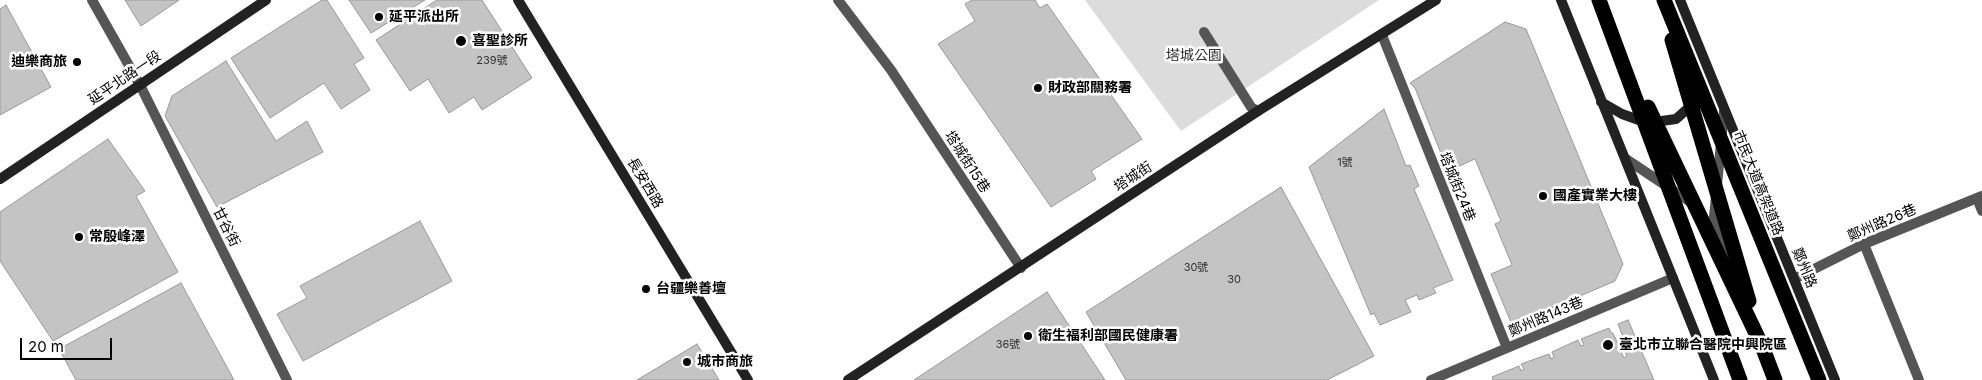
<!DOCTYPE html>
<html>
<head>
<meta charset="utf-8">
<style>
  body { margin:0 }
  #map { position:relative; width:1982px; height:380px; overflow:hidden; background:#fff; font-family:Inter,sans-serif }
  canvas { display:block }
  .scale { position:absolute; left:20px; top:338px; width:92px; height:22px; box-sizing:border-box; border:2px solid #000; border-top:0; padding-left:6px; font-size:15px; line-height:18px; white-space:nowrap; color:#000; -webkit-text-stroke:4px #fff; paint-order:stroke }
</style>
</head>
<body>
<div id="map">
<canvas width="1982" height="380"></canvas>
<div class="scale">20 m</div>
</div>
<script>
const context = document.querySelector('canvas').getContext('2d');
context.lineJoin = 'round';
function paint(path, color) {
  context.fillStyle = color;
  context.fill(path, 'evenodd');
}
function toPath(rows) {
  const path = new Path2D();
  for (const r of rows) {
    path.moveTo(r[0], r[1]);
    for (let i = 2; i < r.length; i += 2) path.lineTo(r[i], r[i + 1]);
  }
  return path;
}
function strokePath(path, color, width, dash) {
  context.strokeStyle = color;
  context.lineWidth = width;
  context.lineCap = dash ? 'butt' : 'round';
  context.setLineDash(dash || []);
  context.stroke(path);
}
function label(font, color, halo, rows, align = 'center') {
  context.font = font + ' Inter,"Noto Sans TC",sans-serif';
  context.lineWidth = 5;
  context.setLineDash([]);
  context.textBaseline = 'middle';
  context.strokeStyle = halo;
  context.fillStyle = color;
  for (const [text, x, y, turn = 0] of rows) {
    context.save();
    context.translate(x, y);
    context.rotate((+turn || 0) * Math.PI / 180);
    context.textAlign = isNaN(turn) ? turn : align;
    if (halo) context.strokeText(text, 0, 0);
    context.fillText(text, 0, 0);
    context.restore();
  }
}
const green = toPath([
  [1085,0,1379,0,1181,131]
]);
const building = toPath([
  [125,0,179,0,141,26,125,0],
  [322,0,327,0,364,58,354,64,370,90,341,109,324,83,270,118,231,58,322,0],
  [349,0,425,0,371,33,349,0],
  [437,0,482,0,532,78,482,110,474,97,449,113,428,79,410,91,376,40,437,0],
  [972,0,1035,0,1040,8,1047,4,1142,139,1091,171,1096,179,1051,207,938,44,975,21,965,4,972,0],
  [6,5,51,87,0,115,0,9,6,5],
  [1505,22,1526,29,1623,264,1615,281,1512,325,1491,274,1512,265,1495,224,1501,221,1475,159,1448,171,1415,88,1410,83,1505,22],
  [226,61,276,141,307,121,323,152,217,207,165,116,172,96,226,61],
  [1384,109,1406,166,1410,165,1419,186,1414,189,1453,280,1433,288,1436,293,1419,300,1417,295,1405,300,1411,312,1380,325,1374,313,1371,315,1309,167,1384,109],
  [108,139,145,191,136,196,178,272,53,341,0,261,0,212,108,139],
  [1281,187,1374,356,1327,380,1126,380,1086,312,1281,187],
  [420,221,452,281,303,361,277,314,307,298,300,286,420,221],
  [181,283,234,380,76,380,59,349,181,283],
  [1047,292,1105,380,914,380,1047,292],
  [1628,320,1654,380,1493,380,1492,377,1519,366,1521,371,1524,369,1521,364,1549,354,1551,359,1554,357,1552,352,1578,340,1581,346,1584,345,1581,339,1609,328,1611,333,1613,333,1624,358,1627,356,1620,341,1624,340,1618,324,1628,320],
  [697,344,719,380,637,380,697,344]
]);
const lane = toPath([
  [838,0,891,70,1021,268],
  [1204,32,1251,107,1258,111],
  [1382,35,1507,348],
  [1724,111,1714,217,1729,254],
  [1626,159,1692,203],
  [1977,198,1982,211],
  [1864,244,1919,380],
  [1794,279,1864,244,1982,196],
  [1431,380,1673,278]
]);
const street = toPath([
  [92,0,140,85,287,380]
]);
const secondary = toPath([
  [518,0,748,380],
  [1561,0,1714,380],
  [1680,0,1835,380],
  [1601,102,1622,114,1647,123,1676,119,1694,103],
  [0,179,266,0],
  [848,380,1258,111,1436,0]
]);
const highway = toPath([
  [1599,0,1740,380],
  [1664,0,1819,380],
  [1672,40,1749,301],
  [1648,107,1762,346,1775,380]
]);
const markers = [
  [379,17,5,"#000"],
  [461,41,6,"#000"],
  [77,62,5,"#000"],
  [1038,88,5,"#000"],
  [1543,196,5,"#000"],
  [79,237,5,"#000"],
  [646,289,5,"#000"],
  [1028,336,5,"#000"],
  [1608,345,6,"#000"],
  [687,362,5,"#000"]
];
const numberNames = [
  ["239號",492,61],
  ["1號",1345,163],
  ["30號",1196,268],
  ["30",1234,280],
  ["36號",1008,345]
];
const poiNames = [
  ["延平派出所",389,17],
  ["喜聖診所",472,41],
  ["迪樂商旅",67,62,"right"],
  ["財政部關務署",1048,88],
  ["國產實業大樓",1553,196],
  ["常殷峰澤",89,237],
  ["台疆樂善壇",656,289],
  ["衛生福利部國民健康署",1038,336],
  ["臺北市立聯合醫院中興院區",1619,345],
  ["城市商旅",697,362]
];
const parkNames = [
  ["塔城公園",1194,56]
];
const streetNames = [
  ["延平北路一段",125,78,-34],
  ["塔城街15巷",967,162,57],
  ["塔城街",1133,177,-33],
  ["長安西路",645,183,59],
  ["市民大道高架道路",1758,183,68],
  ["塔城街24巷",1457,187,68],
  ["鄭州路26巷",1882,223,-23],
  ["甘谷街",226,227,63],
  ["鄭州路",1804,268,67],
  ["鄭州路143巷",1546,317,-23]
];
paint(green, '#dcdcdc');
paint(building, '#c4c4c4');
strokePath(building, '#999', 1);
strokePath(lane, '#555', 10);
strokePath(street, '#555', 10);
strokePath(secondary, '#222', 10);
strokePath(highway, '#000', 15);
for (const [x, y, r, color] of markers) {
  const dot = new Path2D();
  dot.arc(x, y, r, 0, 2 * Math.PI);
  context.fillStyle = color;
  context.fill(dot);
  strokePath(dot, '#fff', 2);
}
label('11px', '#313131', null, numberNames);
label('bold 14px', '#000', '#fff', poiNames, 'left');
label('14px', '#333', '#fff', parkNames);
label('14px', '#000', '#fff', streetNames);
</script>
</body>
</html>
